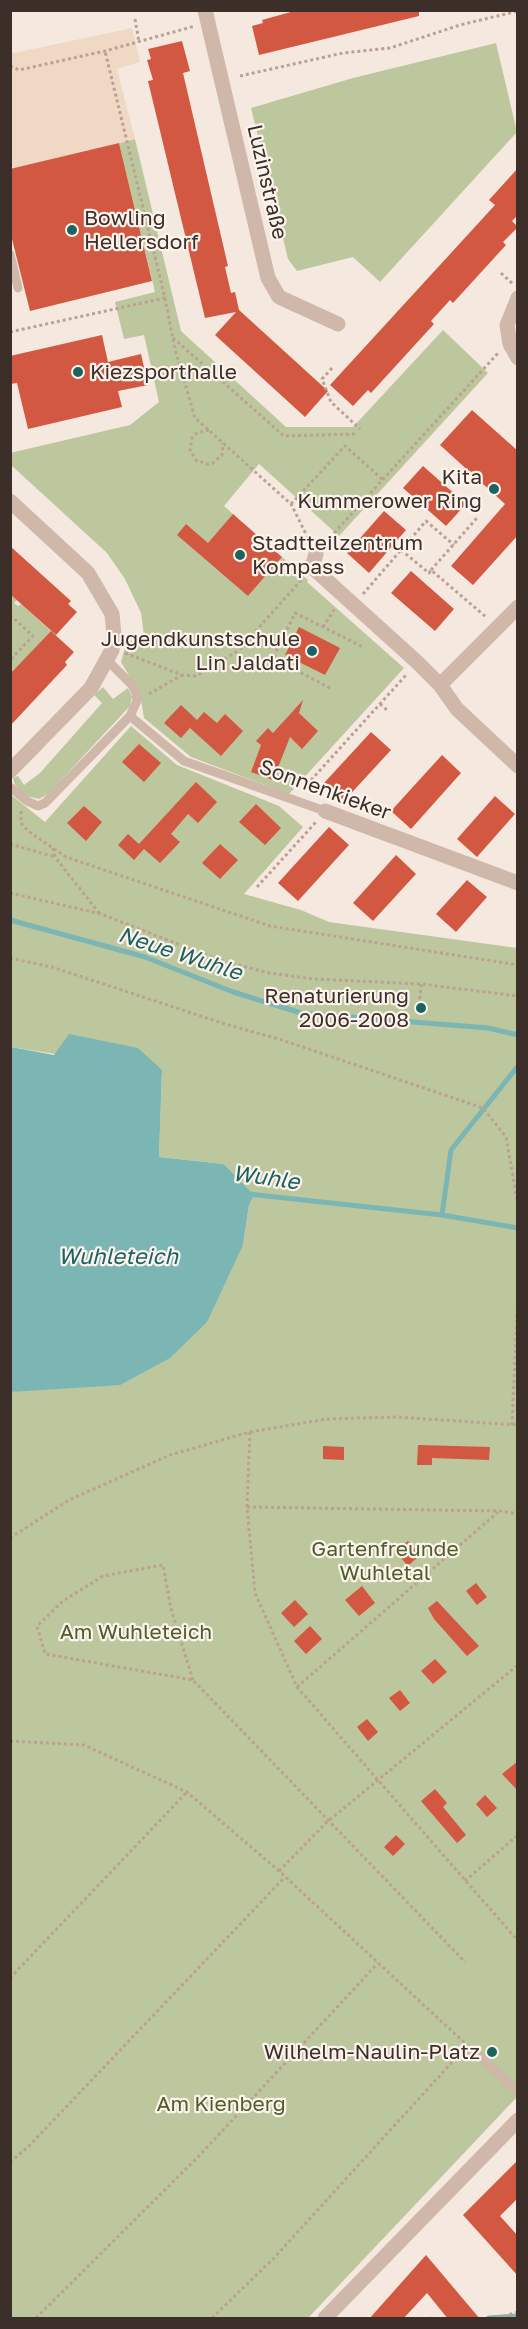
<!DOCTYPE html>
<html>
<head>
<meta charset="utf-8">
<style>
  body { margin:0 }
  #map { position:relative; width:528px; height:2329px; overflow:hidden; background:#f5e9df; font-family:"Golos Text",sans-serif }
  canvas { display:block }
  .frame { position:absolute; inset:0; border:12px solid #3c2e29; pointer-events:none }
</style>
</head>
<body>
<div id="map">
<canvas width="528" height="2329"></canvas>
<div class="frame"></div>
</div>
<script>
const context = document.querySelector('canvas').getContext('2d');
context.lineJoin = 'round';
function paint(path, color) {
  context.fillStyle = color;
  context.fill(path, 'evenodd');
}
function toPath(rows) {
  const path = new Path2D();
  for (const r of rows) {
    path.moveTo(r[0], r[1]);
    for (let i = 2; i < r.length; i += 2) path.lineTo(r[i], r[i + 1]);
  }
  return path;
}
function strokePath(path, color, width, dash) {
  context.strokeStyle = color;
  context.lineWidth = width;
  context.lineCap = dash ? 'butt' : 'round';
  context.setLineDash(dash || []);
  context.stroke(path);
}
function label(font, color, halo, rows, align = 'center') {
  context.font = font + ' "Golos Text",sans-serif';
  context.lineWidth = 4.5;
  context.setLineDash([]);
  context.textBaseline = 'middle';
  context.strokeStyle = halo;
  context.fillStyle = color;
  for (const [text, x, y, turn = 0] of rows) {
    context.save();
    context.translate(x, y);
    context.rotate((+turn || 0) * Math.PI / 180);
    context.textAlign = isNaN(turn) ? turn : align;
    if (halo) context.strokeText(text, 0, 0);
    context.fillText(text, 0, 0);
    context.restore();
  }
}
const green = toPath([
  [496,43,517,132,380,282,353,257,297,271,288,259,251,108,353,78],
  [135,139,181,331,286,427,353,427,443,330,488,373,339,536,259,464,224,506,233,514,248,596,282,557,308,580,307,582,404,668,289,794,191,757,144,718,140,694,121,662,127,640,145,643,141,613,125,579,107,553,11,465,10,453,130,425,159,402,144,335,124,339,115,302,155,292,119,143],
  [10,594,17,600,14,603,18,606,21,604,51,631,11,674],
  [103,687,113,699,128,688,132,697,130,706,48,794,39,799,26,796,15,785,13,778,18,776,24,785,40,773,102,703,94,695],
  [131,726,177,765,279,806,303,827,244,894,301,910,329,922,517,948,517,2097,308,2318,11,2318,11,1392,15,1392,243,1245,249,1205,254,1195,224,1164,159,1157,162,1071,11,1047,10,794,45,822]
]);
const plaza = toPath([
  [132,28,140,62,117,69,135,139,13,169,10,157,10,51,14,53]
]);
const water = toPath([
  [69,1034,138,1048,162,1070,159,1157,224,1164,254,1195,249,1205,243,1245,207,1322,170,1358,120,1385,11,1392,11,1047,54,1055]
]);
const stream = toPath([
  [10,920,145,957,233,992,301,1013,488,1028,518,1035],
  [248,1194,442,1215,518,1228],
  [442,1215,451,1150,518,1066],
  [489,2318,518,2316]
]);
const building = toPath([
  [298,10,419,10,419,16,259,55,252,26,263,23,262,20],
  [182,41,190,71,183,73,228,266,225,267,231,293,235,292,239,310,328,391,305,417,215,335,236,312,205,318,148,81,153,80,147,60,151,59,148,49],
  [119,143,152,281,30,311,10,231,10,169],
  [518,168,518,215,512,221,518,227,503,242,506,245,453,303,450,300,431,321,434,324,371,393,368,390,353,406,330,385,495,205,489,200],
  [102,335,108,362,141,354,148,385,118,391,122,407,28,429,17,383,10,384,10,356],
  [472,410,518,451,518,535,473,585,451,566,505,504,440,445],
  [423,466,466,504,446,526,403,488],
  [384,511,406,530,369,573,347,553],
  [233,514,282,557,248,596,177,535,186,524,208,543],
  [10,546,71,601,68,604,77,612,56,635,10,594],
  [411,571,454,609,435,631,391,593],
  [299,627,340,648,325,675,285,655],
  [51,631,74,652,65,662,67,665,10,726,10,674],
  [303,700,299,713,318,731,302,749,290,737,273,780,251,772,261,745,256,741,268,728,273,733],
  [181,705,197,720,204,712,217,723,225,714,243,731,221,756,190,728,196,721,181,738,164,723],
  [371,732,391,750,344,801,324,783],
  [139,744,161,763,144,782,122,762],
  [442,755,461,773,411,829,391,811],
  [196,782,217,802,198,823,188,814,171,834,180,842,160,863,144,849,134,860,118,845,128,834,139,844],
  [495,796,515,814,477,857,457,839],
  [256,804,281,828,265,845,239,822],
  [84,806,102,822,86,841,67,823],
  [329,827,349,845,298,901,278,883],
  [220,844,238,860,220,879,202,863],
  [396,855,416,874,373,921,353,903],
  [467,880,487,897,456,932,436,914],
  [418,1445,490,1447,489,1460,432,1458,432,1465,417,1465],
  [323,1446,344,1447,344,1460,323,1459],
  [408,1541,420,1555,408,1566,395,1551],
  [476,1583,487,1597,477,1605,466,1591],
  [362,1586,375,1603,359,1616,345,1600],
  [295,1600,308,1614,294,1627,281,1613],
  [437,1601,479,1646,467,1656,434,1619,428,1608],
  [310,1626,322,1639,306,1654,294,1641],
  [435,1659,447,1672,433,1684,421,1671],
  [400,1690,410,1703,400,1711,389,1698],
  [367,1719,378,1732,368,1741,357,1727],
  [518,1761,518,1791,502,1774],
  [435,1789,447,1803,443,1807,466,1835,457,1843,421,1801],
  [485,1795,497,1808,487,1817,476,1804],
  [396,1835,405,1844,393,1856,384,1847],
  [518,2160,518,2198,500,2216,518,2236,518,2276,463,2215],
  [426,2255,480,2319,448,2319,427,2293,403,2319,369,2319]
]);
const path = toPath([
  [135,19,139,42],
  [10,66,19,70,105,51,195,26],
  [240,76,343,53,390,48,460,25,518,11],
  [501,273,514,285],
  [165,298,175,349,195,418,291,504,309,540],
  [10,332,165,298,105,51],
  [173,338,284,436,355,434],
  [332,368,322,379,331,402,360,429],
  [209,430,197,433,192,438,190,450,196,460,207,464,213,463,222,455,223,443],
  [291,504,345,446,382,479],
  [326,542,499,352],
  [401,550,429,573,431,570,486,617],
  [431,570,477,518],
  [363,594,426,521,454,545],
  [10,615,33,636,10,660],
  [323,627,335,608],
  [125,653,182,675,194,676,202,673,239,650,303,578],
  [330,688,273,658,295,613,363,647],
  [149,694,182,675],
  [380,704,389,712],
  [303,789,407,674],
  [21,811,21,823,28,831,66,857,270,926,518,965],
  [10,844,55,857],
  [53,848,55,857,99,913],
  [257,887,316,822],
  [10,893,101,914,219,960,269,973,314,979,421,984,518,996],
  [10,958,52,967,225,1024,282,1040,483,1108,506,1137,518,1205],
  [419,1005,421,984],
  [512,1425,518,1293],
  [250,1432,247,1507,255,1593,297,1687,518,1941],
  [247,1507,500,1511,518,1514],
  [10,1538,69,1500,170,1455,250,1432,327,1419,395,1417,518,1425],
  [193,1680,171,1609,163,1565,103,1576,63,1601,37,1626,45,1654,193,1680,465,1962],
  [297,1687,498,1512],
  [10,1741,84,1745,187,1792,279,1871,468,2046],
  [279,1871,327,1822,518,1665],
  [465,1881,518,1835],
  [10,1978,187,1792],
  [10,2162,28,2147,285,1877],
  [36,2318,198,2157,378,1963],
  [212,2318,274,2258,464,2049],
  [430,2318,431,2318],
  [498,2318,518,2312]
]);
const service = toPath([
  [10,254,18,288],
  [130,716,184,761,325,811],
  [10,787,27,801,38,806,45,803,130,716,137,701,136,693,132,685,107,660],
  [476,2053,518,2092]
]);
const minor = toPath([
  [205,10,268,278,279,297,338,324],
  [518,298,507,325,510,344,518,358],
  [10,501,88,573,112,614,114,635,112,650,91,688,10,771],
  [316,554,312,567,417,662,440,685,457,709,518,766],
  [440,685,518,607],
  [325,811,518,883],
  [325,2318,518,2120]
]);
const markers = [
  [72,230,6,"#1a6361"],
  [78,372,6,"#1a6361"],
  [494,489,6,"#1a6361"],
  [240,555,6,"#1a6361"],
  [312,651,6,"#1a6361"],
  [421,1008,6,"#1a6361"],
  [492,2052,6,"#1a6361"]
];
const streetNames = [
  ["Luzinstraße",267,182,77],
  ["Sonnenkieker",325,790,20]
];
const poiNames = [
  ["Bowling",84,218,"left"],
  ["Hellersdorf",84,242,"left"],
  ["Kiezsporthalle",90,372,"left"],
  ["Kita",482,477],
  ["Kummerower Ring",482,501],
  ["Stadtteilzentrum",252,543,"left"],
  ["Kompass",252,567,"left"],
  ["Jugendkunstschule",300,639],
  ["Lin Jaldati",300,663],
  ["Renaturierung",409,996],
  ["2006-2008",409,1020],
  ["Wilhelm-Naulin-Platz",480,2052]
];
const parkNames = [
  ["Gartenfreunde",385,1549],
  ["Wuhletal",385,1573],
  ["Am Wuhleteich",136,1632],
  ["Am Kienberg",221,2104]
];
const waterNames = [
  ["Neue Wuhle",180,954,18],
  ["Wuhle",266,1178,8],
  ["Wuhleteich",118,1257]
];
paint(green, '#bcc79d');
paint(plaza, '#efd9c5');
paint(water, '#7bb6b4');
strokePath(stream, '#7bb6b4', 5);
paint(building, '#d25841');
strokePath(path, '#bca193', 3, [3, 3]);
strokePath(service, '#cfb7a9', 9);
strokePath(minor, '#cfb7a9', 15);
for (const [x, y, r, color] of markers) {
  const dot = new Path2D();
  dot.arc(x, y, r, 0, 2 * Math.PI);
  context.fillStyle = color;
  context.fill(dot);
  strokePath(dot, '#fcf4ec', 2);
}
label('21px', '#3c2e29', '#fcf4ec', streetNames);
label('21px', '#3c2e29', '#fcf4ec', poiNames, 'right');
label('21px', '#4f5d2a', '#fcf4ec', parkNames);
label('italic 22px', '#1a6361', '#fcf4ec', waterNames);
</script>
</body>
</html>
